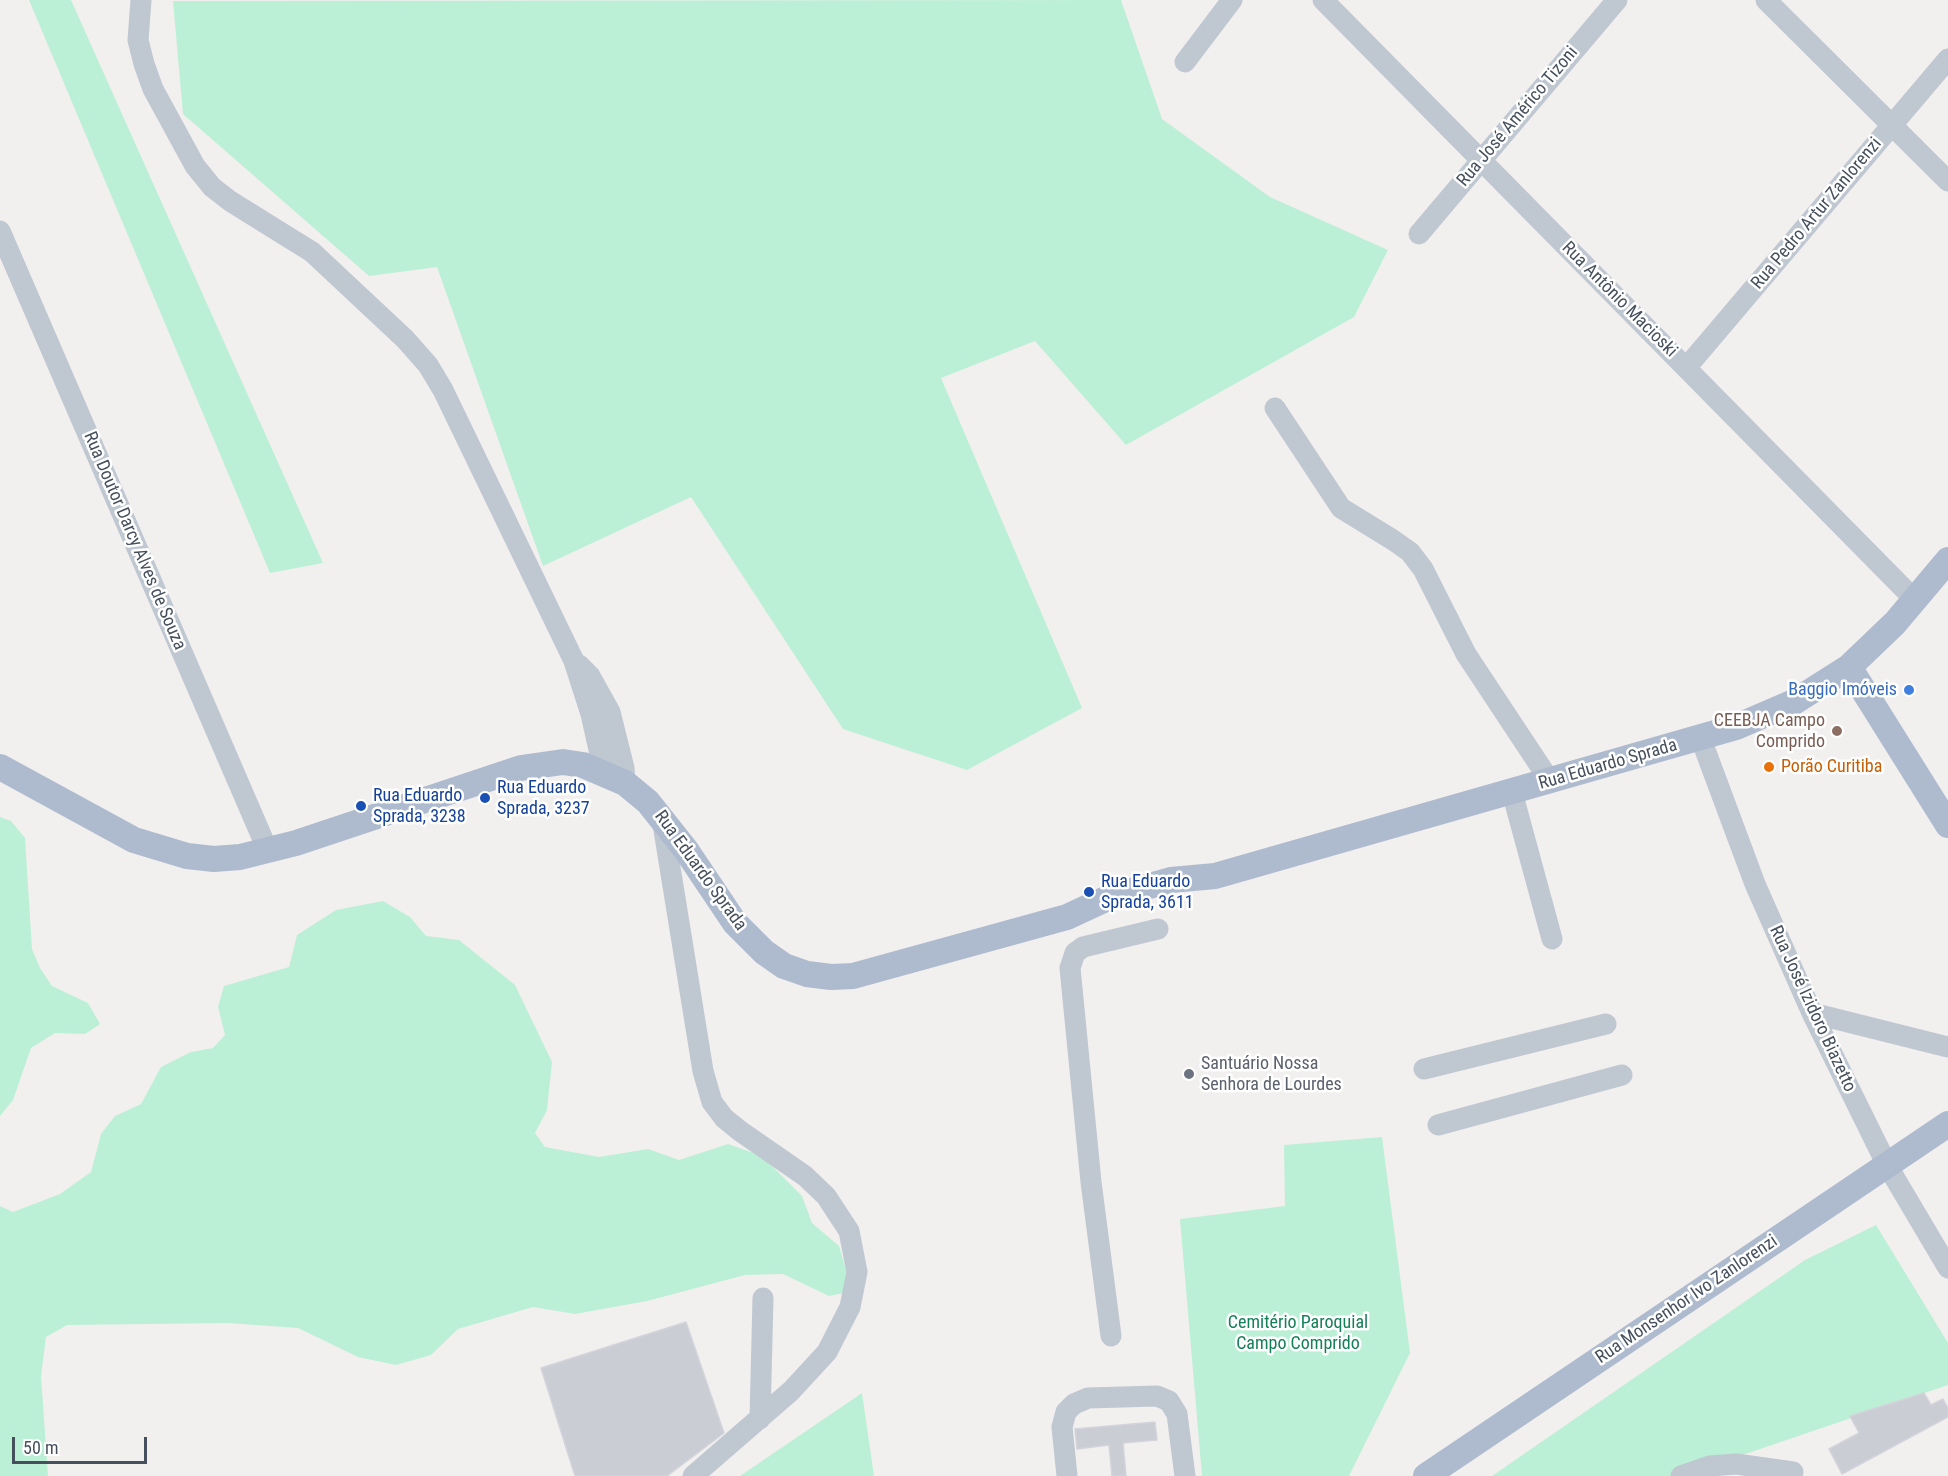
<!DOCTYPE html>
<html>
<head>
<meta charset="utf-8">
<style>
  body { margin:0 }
  #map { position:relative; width:1948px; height:1476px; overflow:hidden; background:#f2efef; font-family:"Roboto Condensed",sans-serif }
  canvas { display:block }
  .scale { position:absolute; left:12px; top:1437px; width:135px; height:27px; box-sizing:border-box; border:3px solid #46505d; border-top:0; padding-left:8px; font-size:18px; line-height:21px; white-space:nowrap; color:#46505d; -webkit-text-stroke:4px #fff; paint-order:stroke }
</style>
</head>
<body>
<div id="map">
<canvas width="1948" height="1476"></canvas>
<div class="scale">50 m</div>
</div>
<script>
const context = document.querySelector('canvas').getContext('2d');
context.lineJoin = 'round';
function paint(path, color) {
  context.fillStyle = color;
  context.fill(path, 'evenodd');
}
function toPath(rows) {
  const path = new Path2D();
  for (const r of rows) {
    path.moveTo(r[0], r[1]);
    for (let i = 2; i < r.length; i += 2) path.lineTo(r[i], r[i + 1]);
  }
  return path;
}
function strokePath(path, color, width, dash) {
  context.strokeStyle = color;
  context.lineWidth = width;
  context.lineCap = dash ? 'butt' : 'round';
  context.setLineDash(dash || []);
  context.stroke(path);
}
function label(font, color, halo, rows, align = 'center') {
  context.font = font + ' "Roboto Condensed",sans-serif';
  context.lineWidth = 5;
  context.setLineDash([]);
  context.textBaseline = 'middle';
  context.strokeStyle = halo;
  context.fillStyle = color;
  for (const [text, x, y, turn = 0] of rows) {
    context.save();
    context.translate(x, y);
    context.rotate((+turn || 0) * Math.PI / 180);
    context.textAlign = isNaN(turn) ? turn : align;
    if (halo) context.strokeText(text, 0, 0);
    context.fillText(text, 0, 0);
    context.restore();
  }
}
const green = toPath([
  [29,0,71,0,323,563,270,573],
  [1121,0,1162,119,1270,197,1388,250,1354,317,1126,445,1035,341,941,378,1082,708,967,770,843,729,691,497,543,566,437,267,369,276,183,114,173,1],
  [0,817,11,821,25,838,32,949,40,968,52,986,88,1003,100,1024,85,1034,55,1033,31,1048,13,1100,0,1116],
  [383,901,410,917,426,936,459,940,515,985,552,1062,547,1110,535,1133,545,1147,599,1157,648,1149,679,1160,728,1144,762,1156,802,1196,812,1223,839,1246,850,1283,848,1292,829,1296,783,1274,745,1275,647,1301,575,1314,533,1307,458,1329,431,1355,396,1365,358,1357,298,1328,228,1323,67,1325,46,1337,41,1376,48,1476,0,1476,0,1206,13,1212,60,1194,91,1172,101,1134,115,1116,141,1104,161,1067,191,1052,213,1048,225,1035,218,1007,224,986,289,967,297,935,336,910],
  [1382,1137,1410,1353,1349,1476,1202,1476,1180,1219,1285,1206,1284,1145],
  [1876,1225,1948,1343,1948,1385,1681,1476,1492,1476,1805,1260],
  [862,1393,874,1476,740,1476]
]);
const building = toPath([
  [686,1322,724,1433,667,1476,575,1476,541,1368,686,1322],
  [1924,1393,1931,1405,1943,1399,1948,1408,1948,1417,1842,1474,1829,1449,1859,1433,1850,1416,1924,1393],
  [1155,1422,1157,1440,1123,1443,1126,1476,1112,1476,1109,1445,1077,1449,1075,1429,1155,1422]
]);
const minor = toPath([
  [141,0,138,40,144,64,153,89,195,166,212,187,230,201,312,252,405,339,428,365,443,390,574,661,591,714,604,772],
  [1323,0,1915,600],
  [1766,0,1948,181],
  [1185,62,1232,0],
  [0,231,268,851],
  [1419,234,1617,0],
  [1686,368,1948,59],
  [1275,408,1341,508,1393,540,1410,552,1423,569,1466,654,1550,781],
  [579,665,590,676,610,712,624,768,625,783],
  [1701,739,1755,884,1812,1013,1887,1165,1948,1268],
  [1512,792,1552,939],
  [662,818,703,1071,712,1102,724,1118,740,1131,805,1176,826,1196,849,1231,857,1272,850,1307,827,1352,791,1391,693,1476],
  [1812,1013,1948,1047],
  [1424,1069,1606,1024],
  [1438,1125,1622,1075],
  [1111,1336,1091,1182,1070,968,1075,953,1083,947,1158,929],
  [760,1419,763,1298],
  [1067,1476,1062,1427,1066,1412,1074,1404,1088,1398,1157,1396,1169,1401,1177,1414,1185,1476],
  [1681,1476,1710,1466,1736,1464,1793,1472]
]);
const major = toPath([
  [1849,667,1948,825],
  [0,767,134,840,187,856,214,859,240,857,296,843,521,768,563,762,583,765,625,783,648,802,686,850,735,923,764,952,784,966,807,974,831,977,853,976,1067,917,1110,897,1171,880,1215,876,1736,727,1794,702,1849,667,1895,623,1948,560],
  [1426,1476,1948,1124]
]);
const markers = [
  [1909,690,6,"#3f7fe0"],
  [1837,731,6,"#8d6e63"],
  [1769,767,6,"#e8710a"],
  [485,798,6,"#1a4fb4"],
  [361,806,6,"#1a4fb4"],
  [1089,892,6,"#1a4fb4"],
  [1189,1074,6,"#6b7280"]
];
const streetNames = [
  ["Rua José Américo Tizoni",1518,117,-50],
  ["Rua Pedro Artur Zanlorenzi",1817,214,-50],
  ["Rua Antônio Macioski",1619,300,45],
  ["Rua Doutor Darcy Alves de Souza",134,541,67],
  ["Rua Eduardo Sprada",1608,765,-16],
  ["Rua Eduardo Sprada",700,871,54],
  ["Rua José Izidoro Biazetto",1812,1009,65],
  ["Rua Monsenhor Ivo Zanlorenzi",1687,1300,-34]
];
const shopNames = [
  ["Baggio Imóveis",1897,690]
];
const educationNames = [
  ["CEEBJA Campo",1825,721],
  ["Comprido",1825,742]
];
const foodNames = [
  ["Porão Curitiba",1781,767]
];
const transitNames = [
  ["Rua Eduardo",497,788],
  ["Sprada, 3237",497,809],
  ["Rua Eduardo",373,796],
  ["Sprada, 3238",373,817],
  ["Rua Eduardo",1101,882],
  ["Sprada, 3611",1101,903]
];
const worshipNames = [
  ["Santuário Nossa",1201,1064],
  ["Senhora de Lourdes",1201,1085]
];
const parkNames = [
  ["Cemitério Paroquial",1298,1323],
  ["Campo Comprido",1298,1344]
];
paint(green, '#bcf0d6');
paint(building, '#cbcdd5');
strokePath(building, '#d3d4db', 1.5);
strokePath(minor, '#bfc7d1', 21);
strokePath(major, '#aebbce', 26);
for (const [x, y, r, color] of markers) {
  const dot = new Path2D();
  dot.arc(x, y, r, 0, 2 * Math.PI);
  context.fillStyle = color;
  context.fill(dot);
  strokePath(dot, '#fff', 2);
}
label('18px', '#46505d', '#fff', streetNames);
label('18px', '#366cbe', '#fff', shopNames, 'right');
label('18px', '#785e54', '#fff', educationNames, 'right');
label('18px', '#c56008', '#fff', foodNames, 'left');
label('18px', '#164399', '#fff', transitNames, 'left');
label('18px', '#5b616d', '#fff', worshipNames, 'left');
label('18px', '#158057', '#fff', parkNames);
</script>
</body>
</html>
